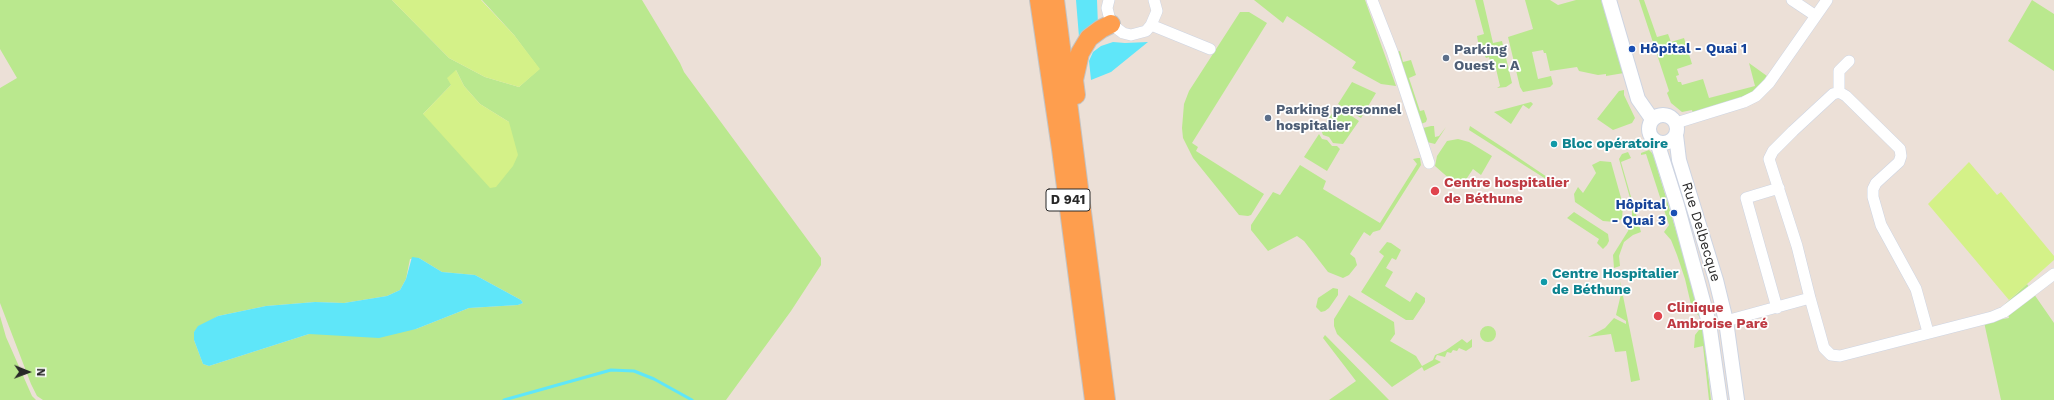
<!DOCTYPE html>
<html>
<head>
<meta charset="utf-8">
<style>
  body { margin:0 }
  #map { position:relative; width:2054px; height:400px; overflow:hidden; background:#ece0d7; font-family:"Work Sans",sans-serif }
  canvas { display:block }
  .north { position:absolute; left:8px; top:352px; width:40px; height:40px; -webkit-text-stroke:3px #fff; paint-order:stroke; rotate:91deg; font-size:11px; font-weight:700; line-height:16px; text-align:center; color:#282828 }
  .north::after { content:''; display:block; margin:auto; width:14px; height:18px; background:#282828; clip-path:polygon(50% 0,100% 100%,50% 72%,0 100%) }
</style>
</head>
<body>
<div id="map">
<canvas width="2054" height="400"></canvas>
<div class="north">N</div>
</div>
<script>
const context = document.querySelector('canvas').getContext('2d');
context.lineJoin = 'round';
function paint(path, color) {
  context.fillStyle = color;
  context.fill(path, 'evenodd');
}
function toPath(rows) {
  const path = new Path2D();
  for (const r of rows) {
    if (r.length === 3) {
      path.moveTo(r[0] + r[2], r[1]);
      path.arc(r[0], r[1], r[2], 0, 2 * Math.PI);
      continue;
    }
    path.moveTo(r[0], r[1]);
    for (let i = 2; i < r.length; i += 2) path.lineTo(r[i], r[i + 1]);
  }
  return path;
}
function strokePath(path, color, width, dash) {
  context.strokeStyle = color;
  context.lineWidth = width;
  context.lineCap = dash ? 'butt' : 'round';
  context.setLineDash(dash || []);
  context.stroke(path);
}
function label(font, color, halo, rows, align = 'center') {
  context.font = font + ' "Work Sans",sans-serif';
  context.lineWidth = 3.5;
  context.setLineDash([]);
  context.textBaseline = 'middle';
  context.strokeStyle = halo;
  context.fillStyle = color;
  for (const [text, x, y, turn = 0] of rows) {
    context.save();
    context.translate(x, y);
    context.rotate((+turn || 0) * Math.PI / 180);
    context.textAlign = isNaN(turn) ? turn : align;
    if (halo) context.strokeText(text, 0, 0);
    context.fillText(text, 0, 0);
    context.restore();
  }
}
const green = toPath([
  [0,0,392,0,449,58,485,77,519,87,539,69,514,35,482,0,642,0,680,63,684,72,821,258,821,265,791,311,726,400,43,400,37,396,31,384,0,303,0,88,17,78,0,49],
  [456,70,464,86,480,104,509,122,423,114,451,85],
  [419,258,442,272,475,275,521,300,523,303,518,305,469,308,416,329,309,334,209,366,203,364,194,340,194,332,218,316,266,306,315,302,344,303,387,296,400,290,406,279,410,259],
  [1254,0,1365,0,1396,86,1381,84,1352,68,1356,62,1287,16,1283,23],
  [1475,0,1483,0,1493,43,1502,41,1512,83,1506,87,1497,88,1500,86,1494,60,1490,61,1489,57,1486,58,1478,42,1477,36,1484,34],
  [1525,0,1550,0,1558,5,1576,0,1604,0,1624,73,1606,76,1606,74,1598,75,1579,71,1577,67,1550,71,1546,53,1544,53,1543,50,1532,52,1538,79,1551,76,1553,84,1550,87,1523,92,1520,87,1508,37,1533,29],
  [1639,0,1644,0,1657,37,1668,34,1671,42,1684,38,1692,64,1677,69,1679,75,1676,76,1678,82,1681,82,1682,85,1703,79,1709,98,1755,86,1749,63,1767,76,1754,91,1744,97,1693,114,1692,110,1682,112,1671,103,1667,93,1669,91],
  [2032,0,2054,14,2054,71,2008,41],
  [1240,12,1249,12,1267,23,1192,143,1198,147,1196,151,1264,194,1251,215,1248,216,1239,215,1193,158,1183,138,1182,128,1184,104,1189,91],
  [1400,51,1403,62,1411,60,1416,75,1409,78,1420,111,1424,110,1427,119,1426,122,1421,124,1397,52],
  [1352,82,1376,93,1361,118,1338,104],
  [1624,90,1624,95,1635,118,1632,123,1613,130,1597,119,1619,91],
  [1531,102,1533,104,1529,109,1523,105,1511,124,1494,112],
  [1337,106,1359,121,1343,144,1333,143,1329,137,1323,135,1321,130],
  [1431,126,1434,126,1435,137,1439,136,1446,127,1435,144,1427,142,1423,128],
  [1470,126,1510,152,1550,179,1549,181,1469,130],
  [1319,134,1322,139,1327,140,1332,146,1337,146,1340,149,1327,171,1304,157],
  [1458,139,1469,142,1492,156,1481,175,1473,169,1463,184,1457,180,1452,181,1435,166,1437,156,1447,141],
  [1649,150,1653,154,1681,247,1700,317,1695,312,1693,313,1685,279,1677,255,1671,240,1664,232,1669,225,1646,154,1641,155,1641,153],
  [1628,152,1631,158,1621,162,1641,232,1633,235,1624,242,1619,256,1620,266,1614,268,1613,255,1628,231,1632,217,1632,205,1619,159,1622,154],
  [1418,158,1420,158,1421,165,1380,230,1373,232,1370,236,1364,232,1350,254,1355,258,1357,265,1349,275,1343,278,1328,272,1304,241,1297,236,1268,251,1251,230,1251,225,1273,192,1280,195,1300,165,1326,181,1323,189,1380,223,1417,164,1413,159],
  [1600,161,1611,162,1623,205,1622,219,1615,222,1603,221,1575,202,1574,194,1578,187,1583,193,1596,173,1592,165],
  [1574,212,1608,234,1609,241,1607,245,1603,249,1597,243,1599,239,1567,218],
  [1387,242,1391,243,1401,250,1396,260,1392,258,1386,268,1393,272,1385,286,1410,302,1416,292,1425,298,1425,302,1413,320,1406,320,1361,292,1384,256,1379,252],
  [1620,281,1640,380,1631,382,1626,351,1615,352,1611,334,1588,337,1605,328,1614,318,1626,324,1626,321,1616,315,1621,294],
  [2027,284,2054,323,2054,400,2001,400,1984,322,2009,318,2005,304],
  [1333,288,1338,289,1338,295,1329,308,1325,311,1321,312,1316,307,1318,298],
  [1349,295,1394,322,1395,334,1390,341,1416,356,1422,366,1433,360,1435,355,1445,351,1462,339,1467,343,1472,339,1472,347,1466,351,1459,348,1457,351,1453,350,1451,353,1447,352,1445,357,1437,355,1435,359,1441,362,1424,371,1422,367,1392,387,1337,334,1334,326,1334,319],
  [0,316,6,337,32,396,36,400,0,400],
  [1488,334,8],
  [1702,326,1703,328,1711,400,1709,400,1703,346,1694,348,1695,335],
  [1325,335,1389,400,1329,400,1356,381,1323,338]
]);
const pitch = toPath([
  [392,0,481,0,514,35,540,69,519,87,485,77,449,58],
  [456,70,464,86,480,104,509,122,518,155,513,166,496,187,490,188,423,114,451,85,447,78],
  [1969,162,1997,195,2001,192,2054,256,2054,260,2009,300,1928,204]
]);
const water = toPath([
  [1076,0,1097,0,1098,26,1079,37],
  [1113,42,1125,43,1148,42,1111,72,1091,80,1089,61,1093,52,1101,46],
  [412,257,419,258,442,272,475,275,521,300,523,303,518,305,469,308,416,329,379,338,309,334,209,366,203,364,194,340,194,332,198,326,218,316,266,306,315,302,344,303,387,296,400,290,406,279]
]);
const stream = toPath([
  [504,400,611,370,634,371,654,379,692,400]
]);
const minor = toPath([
  [1109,0,1107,8,1111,24,1123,33,1131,35,1146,31,1151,25,1157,11,1154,0],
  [1372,0,1392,51,1429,163],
  [1792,0,1816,16],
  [1151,25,1210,49],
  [1839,92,1839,71,1849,61],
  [1676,123,1744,102,1756,96,1769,83,1827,0],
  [1810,298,1797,246,1769,159,1773,151,1793,131,1833,94,1839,92,1846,96,1900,149,1901,156,1899,162,1876,183,1873,189,1873,197,1881,225,1916,289,1928,332],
  [1777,308,1746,198,1779,188],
  [1726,321,1810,298,1824,348,1831,355,1840,356,1992,317,2004,312,2054,274]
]);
const tertiary = toPath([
  [1609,0,1638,99,1652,119],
  [1663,129,14],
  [1676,135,1679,160,1716,280,1726,321,1737,400],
  [1657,142,1677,205,1709,323,1720,400]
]);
const trunk = toPath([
  [1039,0,1061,149,1094,400],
  [1055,0,1106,400],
  [1076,95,1074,80,1080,53,1089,38,1101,29,1111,24]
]);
const markers = [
  [1632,49,4,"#1a4fb4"],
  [1446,58,4,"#5c6f8a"],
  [1268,118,4,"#5c6f8a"],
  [1554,144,4,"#0f9aa8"],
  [1435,191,5,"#e0444e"],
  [1674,213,4,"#1a4fb4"],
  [1544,282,4,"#0f9aa8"],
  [1658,316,5,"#e0444e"]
];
const shields = [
  [1068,200,44]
];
const shieldNames = [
  ["D 941",1068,200]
];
const transitNames = [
  ["Hôpital - Quai 1",1640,49],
  ["Hôpital",1666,205,"right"],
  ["- Quai 3",1666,221,"right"]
];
const serviceNames = [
  ["Parking",1454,50],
  ["Ouest - A",1454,66],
  ["Parking personnel",1276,110],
  ["hospitalier",1276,126]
];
const cultureNames = [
  ["Bloc opératoire",1562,144],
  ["Centre Hospitalier",1552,274],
  ["de Béthune",1552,290]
];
const healthNames = [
  ["Centre hospitalier",1444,183],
  ["de Béthune",1444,199],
  ["Clinique",1667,308],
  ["Ambroise Paré",1667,324]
];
const streetNames = [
  ["Rue Delbecque",1701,232,73]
];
paint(green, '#bae88e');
paint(pitch, '#d4f188');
paint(water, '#5fe6f9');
strokePath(stream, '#5fe6f9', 3);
strokePath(minor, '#cdd4e2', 12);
strokePath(tertiary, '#cdd4e2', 16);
strokePath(trunk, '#c3c3c3', 20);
strokePath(minor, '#fff', 11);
strokePath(tertiary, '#fff', 14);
strokePath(trunk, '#fe9e4e', 18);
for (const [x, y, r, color] of markers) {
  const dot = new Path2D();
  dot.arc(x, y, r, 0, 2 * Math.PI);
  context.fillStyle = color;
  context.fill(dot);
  strokePath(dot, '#fff', 1.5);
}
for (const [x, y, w] of shields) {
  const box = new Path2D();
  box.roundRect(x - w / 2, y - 11, w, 22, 3);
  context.fillStyle = '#fff';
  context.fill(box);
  strokePath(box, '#282828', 1);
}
label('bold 13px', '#282828', null, shieldNames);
label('bold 14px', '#164399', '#fff', transitNames, 'left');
label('bold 14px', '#4e5e75', '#fff', serviceNames, 'left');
label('bold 14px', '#0d838f', '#fff', cultureNames, 'left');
label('bold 14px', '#be3a42', '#fff', healthNames, 'left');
label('14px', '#282828', '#fff', streetNames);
</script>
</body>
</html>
